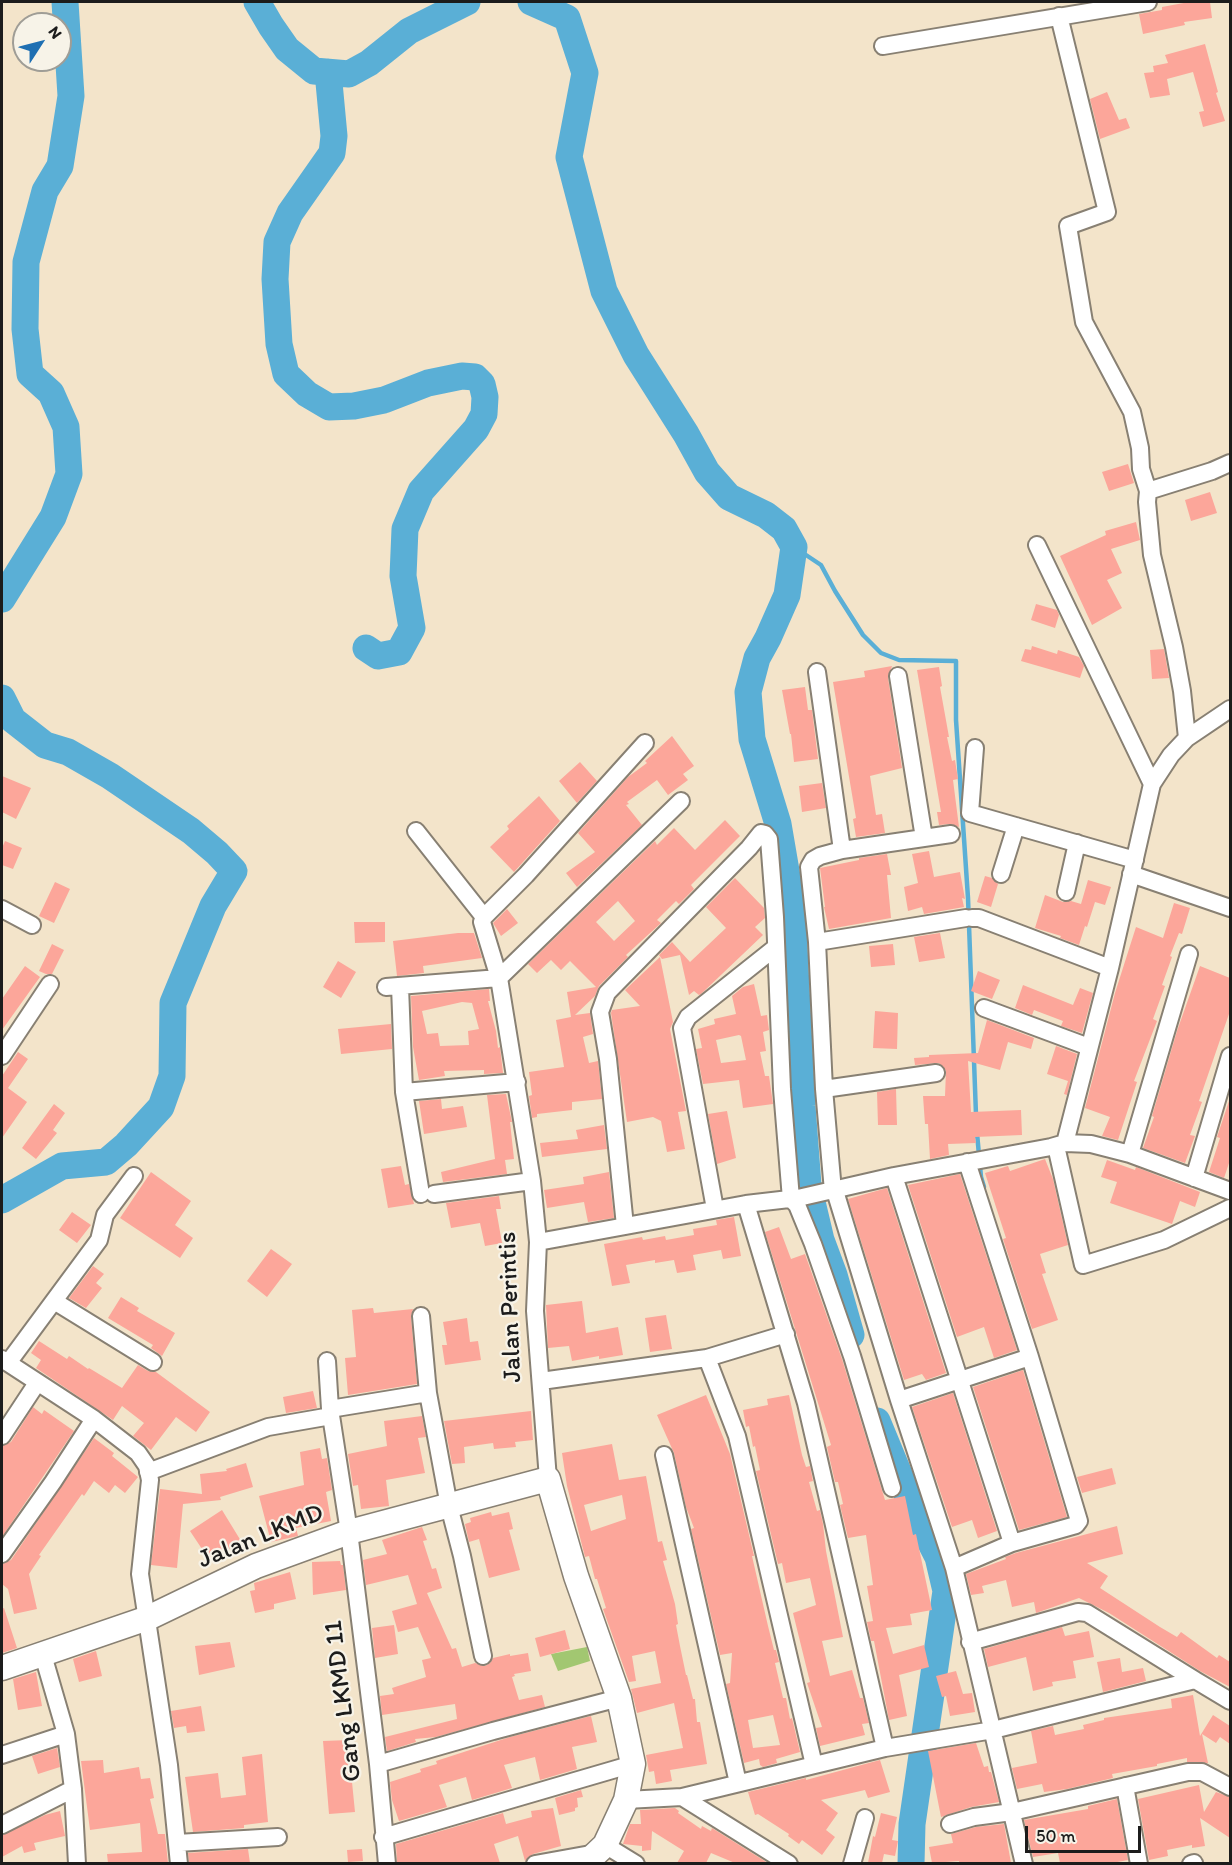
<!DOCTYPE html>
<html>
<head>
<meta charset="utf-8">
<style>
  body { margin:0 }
  #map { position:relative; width:1232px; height:1865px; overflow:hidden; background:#f3e4ca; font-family:Itim,sans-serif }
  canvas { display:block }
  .frame { position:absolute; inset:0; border:3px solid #1c1c1c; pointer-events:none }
  .north { position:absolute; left:12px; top:12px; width:60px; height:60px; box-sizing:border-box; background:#f7f3e8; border:2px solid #9f9d96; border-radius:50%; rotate:54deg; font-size:16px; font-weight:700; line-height:24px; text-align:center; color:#1c1c1c }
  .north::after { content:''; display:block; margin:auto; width:21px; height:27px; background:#1f6fb2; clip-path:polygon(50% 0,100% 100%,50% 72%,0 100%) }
  .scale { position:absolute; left:1025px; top:1826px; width:116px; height:27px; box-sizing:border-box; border:3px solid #1c1c1c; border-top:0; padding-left:8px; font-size:18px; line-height:21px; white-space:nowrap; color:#1c1c1c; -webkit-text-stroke:4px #f7f3e8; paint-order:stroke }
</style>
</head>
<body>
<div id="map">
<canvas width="1232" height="1865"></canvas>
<div class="frame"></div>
<div class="north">N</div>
<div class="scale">50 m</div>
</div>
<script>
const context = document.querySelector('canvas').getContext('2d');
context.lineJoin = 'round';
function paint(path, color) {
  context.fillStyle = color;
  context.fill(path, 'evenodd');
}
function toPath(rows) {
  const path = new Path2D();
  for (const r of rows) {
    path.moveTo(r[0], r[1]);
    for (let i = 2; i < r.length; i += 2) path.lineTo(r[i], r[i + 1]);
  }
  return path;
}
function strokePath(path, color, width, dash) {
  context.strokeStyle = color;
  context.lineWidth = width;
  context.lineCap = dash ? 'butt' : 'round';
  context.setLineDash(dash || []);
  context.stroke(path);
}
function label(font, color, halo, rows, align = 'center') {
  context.font = font + ' Itim,sans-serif';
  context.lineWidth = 4.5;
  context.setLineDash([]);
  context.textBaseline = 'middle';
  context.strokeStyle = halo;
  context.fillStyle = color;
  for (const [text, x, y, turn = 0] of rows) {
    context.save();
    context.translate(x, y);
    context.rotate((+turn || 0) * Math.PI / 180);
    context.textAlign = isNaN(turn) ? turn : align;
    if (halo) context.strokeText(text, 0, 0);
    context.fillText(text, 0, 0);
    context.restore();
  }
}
const green = toPath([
  [587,1647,590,1661,558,1671,551,1654]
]);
const stream = toPath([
  [794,547,821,565,835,591,863,635,881,653,899,660,956,661,956,720,968,898,976,1115],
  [977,1133,981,1177,984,1187]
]);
const river = toPath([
  [257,2,271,26,287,49,314,71,349,74,369,63,409,31,467,2],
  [531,2,567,18,585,73,569,157,604,291,636,355,686,434,707,472,729,497,766,515,784,529,794,547,787,595,768,638,757,658,748,692,752,739,778,824,792,906,802,1106,808,1185,821,1240,834,1275,851,1335],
  [328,72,334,136,332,153,290,213,277,242,275,279,279,344,286,374,307,394,329,407,354,406,384,400,428,383,462,376,475,377,482,384,485,397,484,414,476,429,421,491,405,529,403,576,412,628,399,652,378,656,366,648],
  [2,599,53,517,69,474,66,427,51,393,30,374,25,329,26,262,45,191,60,166,71,96,65,2],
  [2,698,13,720,45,745,68,752,110,776,191,831,217,853,234,871,213,906,173,1003,172,1076,161,1107,126,1145,106,1162,62,1166,2,1200],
  [877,1421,913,1508,938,1557,946,1591,912,1824,911,1864]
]);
const building = toPath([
  [1189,2,1210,2,1212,18,1184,22,1185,25,1143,34,1139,14,1162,10,1162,7],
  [1205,44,1218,92,1216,93,1225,121,1203,127,1199,112,1204,111,1193,72,1167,79,1170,95,1150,98,1144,73,1154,72,1153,66,1168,63,1165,55],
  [1107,92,1119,120,1126,118,1130,128,1100,139,1090,99],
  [1128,464,1134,483,1109,491,1102,472],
  [1210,492,1217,513,1191,521,1185,500],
  [1136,522,1140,540,1111,549,1122,573,1107,580,1122,608,1092,625,1060,556,1106,535,1105,531],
  [1036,604,1057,610,1059,615,1055,628,1031,620],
  [1032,646,1057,654,1058,650,1079,657,1084,666,1080,678,1021,661,1025,649,1031,650],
  [1164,649,1169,678,1152,679,1150,650],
  [892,666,888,678,902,768,870,776,876,815,882,814,885,833,856,837,853,819,856,818,833,682,865,677,864,671],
  [939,667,942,686,940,687,949,737,947,737,952,761,955,760,958,779,953,780,959,827,950,824,939,825,937,812,941,812,917,670],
  [805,687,808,710,812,710,818,759,794,762,791,734,790,734,782,690],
  [672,736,694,766,683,774,688,780,668,795,657,780,627,802,629,804,626,805,642,825,577,887,566,873,595,852,578,833,628,777,647,763,645,761],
  [580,762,597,781,577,803,559,781],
  [2,776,31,788,16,819,2,812],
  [822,783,826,808,802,812,799,786],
  [539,796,560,821,514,872,490,847,509,829,507,826],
  [725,820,740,836,691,885,694,889,679,904,676,901,657,920,661,923,626,955,628,957,599,986,595,996,575,1015,590,1013,593,1034,583,1037,589,1063,598,1061,602,1099,572,1102,572,1110,537,1114,537,1117,532,1118,529,1096,532,1095,529,1072,564,1067,556,1020,571,1017,567,992,596,987,570,961,561,970,551,960,537,973,528,964,655,841,657,845,674,828,695,850],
  [618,901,635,921,614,941,596,922],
  [5,841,22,848,13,869,2,865,2,848],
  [929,851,934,877,960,872,965,899,962,898,964,907,924,914,922,907,908,911,904,887,918,883,912,854],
  [887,854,891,875,887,875,891,918,829,929,824,907,825,907,820,868,859,860,859,858],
  [985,876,992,878,998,884,991,907,977,902],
  [735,878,764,908,765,918,755,927,763,935,701,994,699,995,694,991,689,995,680,955,662,959,659,955,672,942,690,962,726,928,706,907],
  [1088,880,1111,887,1105,905,1095,902,1087,927,1085,926,1079,945,1060,938,1061,936,1035,928,1045,895,1063,902,1071,901,1081,904],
  [55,882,70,889,54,923,39,916],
  [1174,903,1190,908,1182,934,1179,933,1170,956,1172,957,1162,985,1165,986,1153,1019,1157,1021,1134,1081,1137,1082,1118,1140,1102,1136,1110,1117,1085,1108,1115,993,1136,927,1163,938],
  [507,909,518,923,501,936,493,923],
  [354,922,385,922,385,942,355,943],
  [458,933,474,933,482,958,423,966,424,973,397,976,393,941],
  [940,933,945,958,919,962,914,937],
  [52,944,64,950,52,974,46,974,39,971],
  [893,944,895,965,871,967,869,946],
  [660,957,673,1022,670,1029,686,1111,678,1112,685,1149,667,1152,661,1121,653,1117,627,1122,611,1013,612,1010,640,1006,625,990],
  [338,961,356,972,341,998,323,987],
  [25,966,40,977,2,1030,2,999],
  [1200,966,1230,978,1230,1011,1199,1101,1202,1102,1190,1135,1195,1136,1185,1163,1143,1148,1154,1117,1152,1116,1177,1031],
  [978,971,1000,980,992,999,971,991],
  [754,984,761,1016,767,1015,769,1030,763,1032,766,1051,760,1052,765,1076,769,1076,773,1104,743,1108,739,1080,703,1084,696,1049,702,1048,698,1029,715,1024,714,1019,736,1014,732,996,743,987],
  [739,1035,741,1036,746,1060,721,1063,716,1040],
  [1023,985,1073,1005,1080,988,1093,993,1082,1033,1061,1026,1063,1021,1034,1010,1032,1015,1015,1008],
  [489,989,490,1001,488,1001,496,1031,498,1048,500,1047,503,1073,484,1074,484,1070,444,1071,445,1076,419,1080,413,1047,411,996],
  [462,1002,472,1003,479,1029,468,1031,469,1045,440,1046,438,1033,427,1034,422,1011],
  [875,1011,898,1013,897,1049,873,1048],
  [987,1020,1034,1038,1031,1049,1008,1042,1000,1070,968,1061,971,1112,1021,1110,1022,1135,975,1137,976,1143,948,1144,949,1155,930,1159,928,1124,925,1124,923,1096,945,1096,946,1071,939,1063,915,1065,914,1058,929,1057,929,1055,978,1053],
  [391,1024,392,1049,341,1054,338,1029],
  [1056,1046,1077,1054,1067,1095,1064,1094,1068,1081,1047,1074],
  [18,1052,28,1059,8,1088,27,1102,2,1138,2,1076],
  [896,1089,897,1125,878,1125,877,1092],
  [506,1094,512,1122,510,1122,514,1159,505,1160,507,1174,443,1182,441,1172,495,1159,487,1095],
  [441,1099,442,1109,463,1106,467,1127,424,1134,419,1101],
  [1229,1101,1230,1102,1230,1160,1224,1178,1209,1172,1220,1138,1217,1137],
  [54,1104,65,1113,53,1130,57,1133,36,1159,22,1148],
  [727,1111,736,1158,717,1164,708,1114],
  [604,1125,607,1149,542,1157,540,1143,578,1139,576,1130],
  [1045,1159,1053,1179,1068,1245,1040,1254,1046,1273,1042,1274,1058,1320,1032,1329,1003,1239,1006,1238,985,1173,1008,1166,1010,1171],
  [1107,1160,1135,1170,1136,1167,1200,1192,1195,1207,1180,1201,1172,1224,1110,1203,1117,1182,1101,1177],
  [401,1166,405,1185,409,1184,414,1204,388,1208,381,1169],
  [151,1172,191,1201,175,1225,193,1238,180,1258,120,1218],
  [609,1172,614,1218,588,1222,584,1202,547,1208,544,1190,584,1184,583,1177],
  [960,1174,1017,1350,994,1358,984,1327,957,1337,908,1185],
  [887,1188,946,1373,926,1380,922,1374,904,1380,848,1199],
  [499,1196,501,1209,496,1209,502,1243,485,1246,480,1223,451,1228,446,1203],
  [72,1212,91,1225,77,1243,59,1230],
  [734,1217,741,1256,723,1259,721,1250,693,1255,696,1270,677,1273,674,1260,655,1263,655,1260,626,1265,630,1283,612,1286,604,1244,642,1237,643,1240,665,1236,666,1240,694,1235,693,1229,717,1225,716,1220],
  [779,1227,791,1259,805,1254,842,1359,885,1500,905,1496,913,1535,916,1534,932,1610,910,1614,912,1625,886,1628,893,1654,924,1645,929,1667,899,1675,907,1716,889,1720,874,1641,871,1641,867,1622,873,1621,867,1586,873,1585,866,1535,848,1538,840,1505,843,1504,838,1482,835,1482,827,1447,831,1445,765,1232],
  [271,1249,292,1264,267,1297,247,1281],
  [93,1266,104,1274,96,1283,102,1288,86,1308,69,1298],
  [121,1297,139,1308,137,1311,175,1333,162,1356,151,1348,153,1345,108,1318],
  [582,1301,586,1333,618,1327,623,1355,599,1359,599,1356,572,1361,569,1346,548,1348,546,1305],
  [373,1308,374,1313,413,1309,411,1317,417,1384,348,1395,345,1358,356,1357,352,1310],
  [666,1315,672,1349,650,1352,645,1318],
  [467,1318,470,1342,478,1341,481,1360,445,1365,442,1345,447,1345,443,1322],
  [39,1341,67,1359,69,1356,88,1369,89,1368,122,1388,138,1365,148,1371,156,1372,210,1412,196,1432,176,1417,151,1450,133,1436,144,1423,122,1406,113,1420,36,1368,41,1360,31,1353],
  [1023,1370,1067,1517,1019,1530,973,1387],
  [313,1391,317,1408,286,1413,283,1397],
  [953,1393,997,1531,978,1538,972,1520,952,1527,912,1407],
  [706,1395,730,1454,754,1556,752,1556,768,1626,774,1650,776,1650,779,1662,775,1663,783,1698,786,1698,790,1719,792,1718,800,1752,776,1759,777,1763,763,1767,760,1765,759,1759,744,1763,726,1684,730,1683,732,1653,720,1655,691,1529,694,1528,686,1507,674,1453,657,1415],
  [773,1715,780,1745,753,1748,748,1720],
  [789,1395,802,1455,806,1467,810,1466,813,1481,809,1482,817,1511,820,1510,823,1524,826,1551,843,1637,822,1641,830,1676,852,1670,860,1698,863,1698,869,1723,862,1724,865,1735,820,1746,816,1728,822,1727,807,1683,810,1682,793,1613,816,1605,810,1578,786,1583,782,1563,778,1564,756,1471,760,1470,755,1446,753,1447,749,1426,746,1427,743,1410,768,1405,767,1399],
  [33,1407,42,1414,44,1410,74,1431,2,1537,2,1446,11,1442],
  [531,1411,533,1440,515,1442,516,1447,494,1449,493,1443,464,1447,465,1463,452,1464,444,1421],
  [422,1416,426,1437,418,1438,425,1473,386,1480,389,1506,361,1509,358,1485,353,1486,348,1454,387,1446,384,1421],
  [94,1438,114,1453,112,1456,138,1477,125,1493,115,1485,109,1493,94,1481,84,1496,82,1494,39,1555,41,1556,29,1574,37,1609,14,1614,8,1589,2,1584,2,1564,11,1560],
  [612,1444,619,1480,646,1476,658,1542,662,1541,667,1560,663,1561,675,1604,678,1624,676,1625,680,1646,686,1675,687,1675,693,1699,695,1699,697,1722,700,1722,707,1764,670,1770,672,1781,656,1784,654,1771,649,1772,646,1755,683,1748,674,1703,637,1713,631,1689,661,1683,655,1651,632,1656,636,1681,629,1682,603,1609,606,1608,597,1579,595,1579,589,1556,585,1557,567,1486,562,1453],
  [622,1495,626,1519,591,1531,584,1505],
  [320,1448,322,1459,327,1458,332,1490,326,1492,331,1521,296,1528,298,1536,271,1542,259,1496,304,1485,300,1452],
  [246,1463,253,1487,220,1497,221,1500,183,1504,177,1568,151,1565,160,1489,202,1494,200,1474,227,1471,226,1469],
  [1112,1468,1116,1484,1082,1493,1077,1477],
  [222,1510,241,1541,210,1561,190,1531],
  [491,1512,492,1516,509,1512,513,1529,509,1530,520,1570,489,1578,479,1539,469,1542,465,1524,471,1522,470,1518],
  [1117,1526,1123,1554,1087,1563,1108,1576,1100,1588,1160,1627,1177,1637,1181,1632,1217,1658,1219,1655,1230,1662,1230,1687,1200,1671,1109,1613,1079,1598,1036,1613,1034,1602,1012,1607,1006,1580,982,1586,984,1593,971,1595,966,1574,1006,1559,1005,1557,1016,1553],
  [422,1527,427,1540,423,1541,432,1569,436,1568,442,1588,427,1593,452,1649,456,1648,462,1667,475,1663,485,1666,490,1663,493,1658,510,1654,510,1656,528,1653,531,1671,514,1674,515,1676,512,1677,519,1700,542,1695,545,1707,436,1737,415,1739,416,1742,387,1751,385,1737,457,1719,455,1704,382,1715,380,1696,394,1694,392,1688,426,1677,422,1660,431,1658,418,1627,398,1632,392,1611,417,1604,408,1575,366,1585,363,1560,387,1554,382,1540],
  [340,1561,341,1565,343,1565,346,1590,313,1595,312,1562],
  [290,1572,296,1599,274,1604,274,1609,255,1613,250,1591,255,1590,254,1583],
  [4,1608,17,1648,2,1653,2,1609],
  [394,1625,398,1654,375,1658,372,1628],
  [1062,1627,1065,1636,1089,1631,1094,1657,1073,1661,1076,1678,1052,1682,1053,1686,1033,1691,1026,1657,988,1667,984,1649],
  [565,1630,570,1649,540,1657,535,1638],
  [230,1642,235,1667,199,1675,195,1646],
  [96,1651,102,1676,79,1682,73,1659],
  [1120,1658,1122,1672,1143,1668,1146,1681,1103,1692,1097,1662],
  [956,1671,963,1694,972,1693,975,1712,950,1716,946,1696,942,1697,936,1676],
  [36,1672,42,1706,18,1710,13,1679],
  [1193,1695,1200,1736,1213,1715,1230,1726,1230,1744,1220,1737,1216,1743,1202,1734,1208,1763,1187,1762,1187,1758,1157,1764,1157,1766,1112,1774,1113,1778,1067,1789,1044,1792,1042,1784,1017,1789,1012,1768,1037,1763,1031,1731,1053,1726,1055,1735,1084,1729,1083,1725,1104,1720,1104,1718,1172,1708,1171,1699],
  [201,1706,205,1731,187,1733,186,1726,174,1728,171,1711],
  [591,1716,597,1742,572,1747,577,1769,540,1780,535,1757,504,1765,512,1788,472,1800,466,1777,439,1785,447,1807,399,1821,392,1800,390,1782,421,1772,420,1769,437,1764,436,1761,510,1737],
  [350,1740,352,1762,350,1762,355,1812,329,1814,323,1741],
  [976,1743,984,1767,988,1766,989,1772,991,1772,999,1802,971,1807,941,1817,928,1751],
  [57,1748,60,1767,38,1774,32,1756],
  [262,1754,268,1822,244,1825,244,1828,193,1832,185,1777,218,1773,221,1798,246,1795,242,1757],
  [103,1760,104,1773,139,1767,141,1779,150,1778,154,1798,150,1799,158,1834,165,1834,168,1863,108,1863,107,1854,142,1852,140,1823,90,1830,81,1761],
  [880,1760,890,1792,868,1798,865,1790,821,1800,838,1813,826,1830,835,1837,822,1855,802,1840,799,1844,788,1836,789,1834,758,1814,755,1815,748,1792,806,1778,806,1780],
  [1199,1785,1204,1812,1216,1792,1230,1797,1230,1838,1200,1818,1205,1846,1192,1848,1192,1845,1167,1850,1168,1856,1149,1860,1138,1799],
  [581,1790,583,1797,577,1798,578,1807,575,1808,575,1811,559,1815,555,1798],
  [1117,1799,1128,1860,1112,1863,1060,1863,1058,1853,1033,1857,1024,1820,1088,1809,1088,1806],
  [553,1808,561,1846,533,1854,525,1861,518,1836,494,1844,500,1863,397,1863,396,1844,503,1813,506,1824,532,1817,531,1811],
  [675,1808,679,1811,678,1813,701,1829,702,1826,711,1831,712,1828,768,1863,735,1863,711,1853,706,1863,677,1863,684,1851,652,1831,651,1850,642,1851,642,1846,623,1844,630,1824,641,1824,640,1810],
  [60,1811,65,1836,34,1843,36,1850,24,1853,22,1846,2,1857,2,1835,45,1815],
  [881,1813,897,1817,892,1840,898,1841,895,1856,884,1854,882,1863,868,1863,873,1836,875,1837],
  [1004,1824,1011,1863,959,1863,959,1861,932,1863,929,1847,953,1843,951,1834,976,1827],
  [248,1849,250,1863,189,1863,188,1853],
  [362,1849,363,1861,348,1862,347,1850]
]);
const street = toPath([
  [1059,16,1107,212,1068,226,1084,322,1132,412,1140,448,1141,469,1148,491],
  [883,46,1148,2],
  [1037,545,1152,784],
  [817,672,842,850],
  [898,676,924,838],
  [1187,738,1182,691,1174,647,1152,555,1147,502,1148,491,1212,471,1230,463],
  [975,748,970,813,1135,860],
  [416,831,484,917],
  [1001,874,1016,826],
  [1131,874,1230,908],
  [1066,892,1077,843],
  [2,909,32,925],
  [972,918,979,918,1110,968],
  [817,942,966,918],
  [400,986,404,1092,517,1082],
  [386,987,499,978,482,922,484,917,526,875,645,743],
  [984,1008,1089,1047],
  [2,1056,50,984],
  [824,1089,936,1073],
  [404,1092,421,1194],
  [1065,1143,1110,968,1152,784,1171,755,1187,738,1230,709],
  [1056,1146,1083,1265,1164,1240,1230,1208],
  [1130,1154,1189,954],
  [894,1176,1012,1543],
  [1194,1178,1230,1056],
  [833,1191,824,1089,817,942,809,867,813,860,820,856,842,850,951,834],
  [835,1191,899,1400,954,1568,1024,1864],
  [434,1194,532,1181],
  [746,1204,806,1403,885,1748],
  [715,1209,682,1028,688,1017,776,947],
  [625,1226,608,1059,600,1012,607,993,749,848,761,833,765,834,769,839,775,917,782,1089,791,1199,797,1205,813,1244,852,1356,892,1488],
  [538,1242,746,1204,798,1198,894,1176,1051,1147,1065,1143,1091,1144,1130,1154,1230,1191],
  [54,1301,153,1362],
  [421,1316,428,1393,449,1506,462,1556,483,1656],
  [707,1358,737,1436,814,1765],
  [2,1359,94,1419,138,1453,147,1466,150,1480,140,1574,169,1765,179,1864],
  [327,1361,330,1409,349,1532,378,1764,387,1864],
  [8,1363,99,1240,105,1215,134,1176],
  [541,1381,707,1358,786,1334],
  [899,1400,1030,1357],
  [330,1409,428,1393],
  [2,1436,37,1383],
  [664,1455,738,1783],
  [148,1472,268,1427,331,1416],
  [548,1479,535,1311,538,1242,532,1181,499,978,681,801],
  [2,1554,53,1482,94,1419],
  [954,1568,1012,1543,1076,1525,1079,1521,1030,1357,967,1162],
  [970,1642,1078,1612,1087,1613,1195,1680],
  [43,1655,66,1734,73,1789,77,1864],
  [2,1755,66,1734],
  [378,1764,493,1731,619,1698],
  [1125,1786,1139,1864],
  [682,1797,789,1864],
  [626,1800,682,1797,885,1748,993,1730,1195,1680,1230,1701],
  [950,1824,974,1817,1012,1812,1188,1772,1202,1772,1230,1787],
  [2,1825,73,1789],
  [383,1837,633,1764],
  [177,1843,278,1837],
  [605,1845,636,1864],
  [535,1864,596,1853],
  [852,1864,865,1818],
  [1191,1864,1194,1863]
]);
const secondary = toPath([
  [2,1668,148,1618,256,1566,349,1532,548,1479,576,1576,619,1698,633,1764,626,1800,605,1845,585,1864]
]);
const streetNames = [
  ["Jalan Perintis",511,1307,-92],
  ["Jalan LKMD",261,1537,-22],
  ["Gang LKMD 11",344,1701,-97]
];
paint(green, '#a2c771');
strokePath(stream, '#5aafd6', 4.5);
strokePath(river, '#5aafd6', 27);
paint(building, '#fca69a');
strokePath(street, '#888073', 20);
strokePath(secondary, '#888073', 27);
strokePath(street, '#fff', 16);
strokePath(secondary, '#fff', 24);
label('26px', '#1c1c1c', '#f7f3e8', streetNames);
</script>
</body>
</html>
